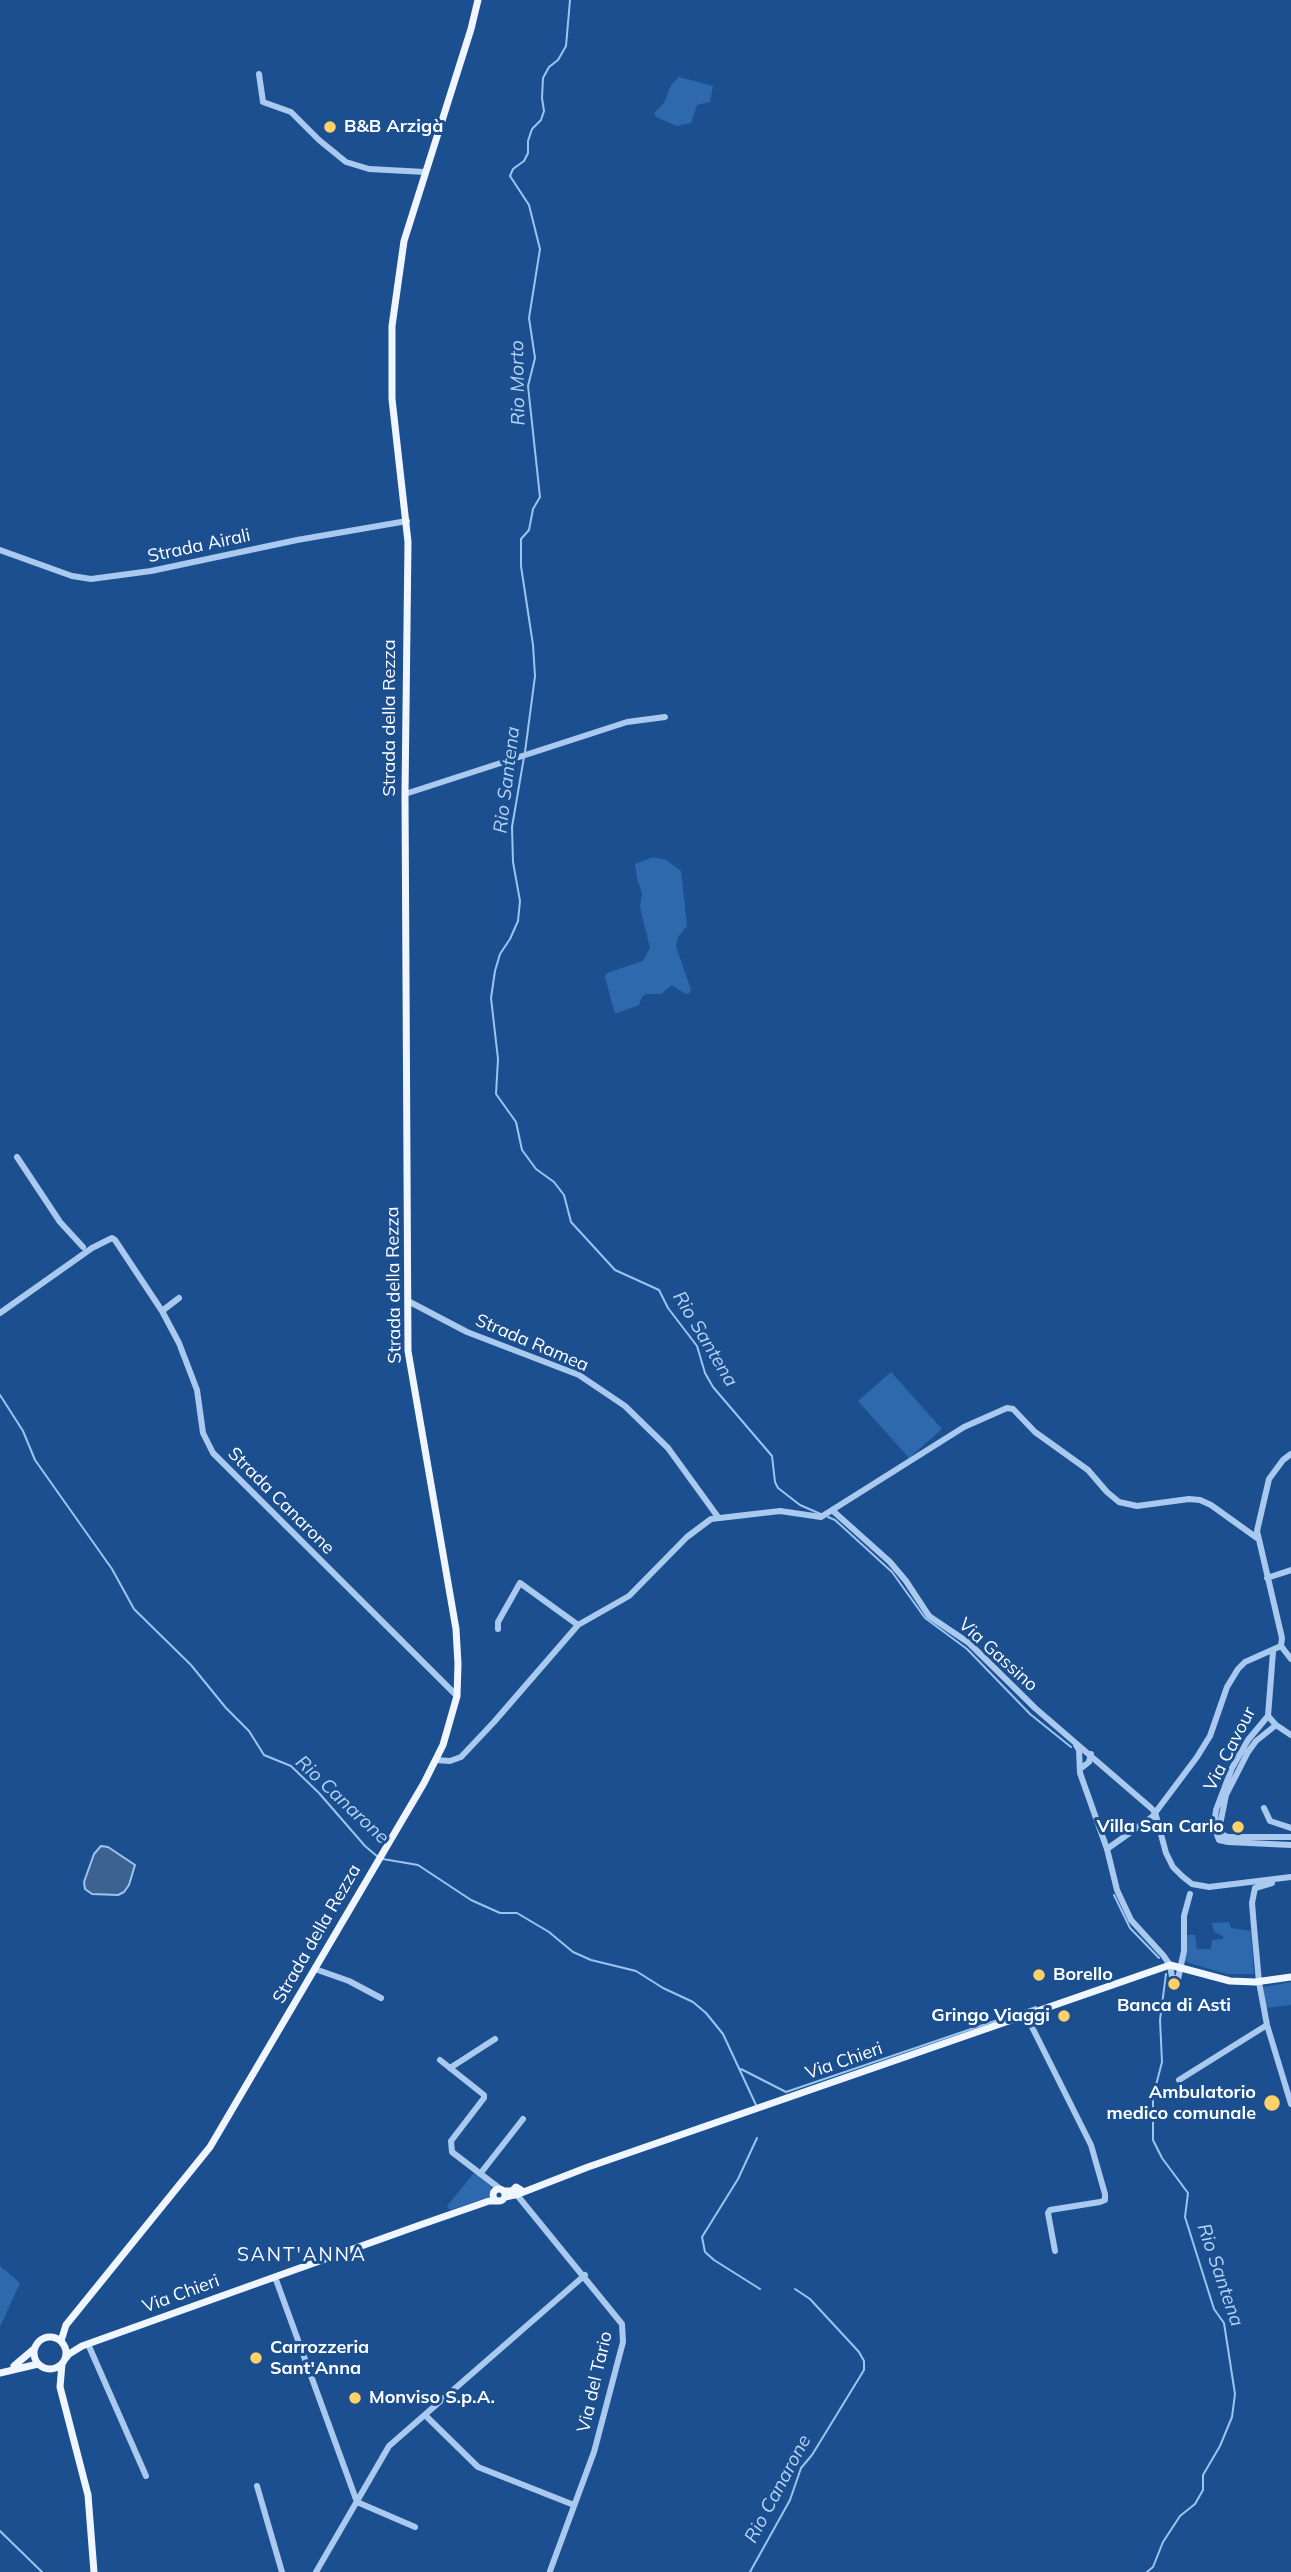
<!DOCTYPE html>
<html>
<head>
<meta charset="utf-8">
<style>
  body { margin:0 }
  canvas { display:block; background:#1b4f8f }
</style>
</head>
<body>
<canvas width="1291" height="2572"></canvas>
<script>
const context = document.querySelector('canvas').getContext('2d');
context.lineJoin = 'round';
function paint(path, color) {
  context.fillStyle = color;
  context.fill(path, 'evenodd');
}
function toPath(rows) {
  const path = new Path2D();
  for (const r of rows) {
    if (r.length === 3) {
      path.moveTo(r[0] + r[2], r[1]);
      path.arc(r[0], r[1], r[2], 0, 2 * Math.PI);
      continue;
    }
    path.moveTo(r[0], r[1]);
    for (let i = 2; i < r.length; i += 2) path.lineTo(r[i], r[i + 1]);
  }
  return path;
}
function strokePath(path, color, width, dash) {
  context.strokeStyle = color;
  context.lineWidth = width;
  context.lineCap = dash ? 'butt' : 'round';
  context.setLineDash(dash || []);
  context.stroke(path);
}
function label(font, color, halo, rows, align = 'center') {
  context.font = font + ' Mulish,sans-serif';
  context.lineWidth = 6;
  context.setLineDash([]);
  context.textBaseline = 'middle';
  context.strokeStyle = halo;
  context.fillStyle = color;
  for (const [text, x, y, turn = 0] of rows) {
    context.save();
    context.translate(x, y);
    context.rotate((+turn || 0) * Math.PI / 180);
    context.textAlign = isNaN(turn) ? turn : align;
    if (halo) context.strokeText(text, 0, 0);
    context.fillText(text, 0, 0);
    context.restore();
  }
}
const green = toPath([
  [679,77,713,86,710,102,697,105,691,123,677,126,656,117,654,113,664,103,671,85],
  [653,857,666,860,681,871,687,926,678,937,676,946,691,990,689,994,684,993,672,985,661,994,646,994,642,997,639,1005,615,1014,605,977,607,973,643,961,650,948,640,907,642,893,637,879,635,864],
  [891,1372,942,1429,909,1458,858,1401],
  [1229,1922,1231,1928,1251,1931,1254,1974,1227,1974,1186,1962,1184,1959,1187,1935,1195,1935,1197,1949,1211,1949,1212,1940,1223,1939,1223,1936,1214,1932,1212,1923],
  [1291,1982,1291,2005,1266,2008,1263,1987],
  [474,2173,491,2186,491,2193,487,2198,450,2210,447,2206],
  [0,2266,20,2283,0,2327]
]);
const water = toPath([
  [101,1846,108,1847,135,1865,129,1885,124,1892,118,1895,92,1894,85,1889,84,1882,94,1854,101,1846]
]);
const stream = toPath([
  [525,752,535,676,533,645,521,566,521,539,529,530,533,509,540,497,528,386,535,358,529,318,540,249,529,205,510,176,513,169,524,161,528,153,528,141,532,129,541,120,544,111,542,98,543,78,549,67,558,60,566,46,570,0],
  [524,757,512,827,513,862,520,901,518,921,510,939,500,954,495,971,491,998,498,1059,496,1094,516,1122,522,1150,536,1169,554,1182,564,1195,571,1222,615,1270,659,1290,668,1308,697,1346,705,1373,713,1387,772,1456,775,1482,778,1488,800,1505,823,1515],
  [0,1395,23,1431,35,1460,112,1569,134,1609,191,1665,226,1708,249,1731,264,1755,291,1766,319,1793,365,1846,378,1857],
  [828,1517,835,1520,892,1572,925,1618,967,1649,1030,1714,1071,1747],
  [383,1859,418,1865,471,1900,500,1913,517,1913,549,1932,573,1952,591,1960,636,1971,663,1988,693,2002,706,2013,723,2034,756,2105],
  [1114,1895,1130,1928,1159,1958],
  [741,2069,786,2092,1036,2007],
  [757,2138,738,2179,702,2237,705,2252,714,2260,760,2289],
  [0,2531,42,2572],
  [750,2572,790,2500,801,2468,812,2455,864,2370,864,2361,859,2352,810,2299,795,2289],
  [1147,2572,1153,2567,1163,2542,1180,2516,1195,2504,1203,2490,1203,2475,1220,2446,1232,2417,1235,2394,1224,2323,1214,2309,1185,2217,1188,2193,1162,2158,1153,2140,1153,2097,1162,2062,1160,2020,1166,1974]
]);
const minor = toPath([
  [259,74,263,102,291,112,319,140,346,162,369,169,425,172],
  [0,550,72,576,91,579,151,571,297,540,407,521],
  [405,794,627,722,665,717],
  [17,1157,60,1222,83,1247],
  [408,1301,467,1332,579,1375,625,1406,668,1448,718,1517],
  [162,1311,179,1298],
  [0,1313,92,1248,112,1238,115,1240,162,1311,179,1343,197,1390,203,1433,213,1453,457,1696],
  [832,1510,890,1562,906,1581,929,1616,969,1643,1035,1708,1151,1808,1155,1812,1166,1853,1173,1867,1182,1876,1192,1884,1209,1887,1291,1877],
  [1267,1578,1291,1570],
  [498,1629,498,1622,520,1583,578,1625],
  [1281,1646,1282,1638,1257,1531,1269,1479,1283,1460,1291,1454],
  [1281,1646,1291,1659],
  [1273,1652,1268,1716,1248,1740,1232,1768,1216,1810,1214,1827,1219,1840,1228,1842,1291,1845],
  [1268,1716,1276,1725,1291,1735],
  [1276,1725,1256,1741,1248,1752,1226,1795,1220,1825,1223,1835,1228,1837,1291,1837],
  [1076,1745,1079,1750,1080,1773,1107,1849,1117,1890,1131,1920,1163,1955,1170,1965,1172,1977,1178,1979,1184,1951,1184,1916,1190,1894],
  [436,1760,450,1761,461,1757,494,1722,578,1625,629,1596,687,1537,711,1519,780,1511,821,1517,964,1427,1007,1408,1013,1409,1035,1432,1088,1470,1107,1492,1119,1502,1137,1506,1189,1499,1200,1500,1211,1505,1257,1538],
  [1080,1769,1089,1762,1091,1754],
  [1264,1808,1270,1821,1291,1828],
  [1107,1849,1152,1817,1197,1757,1210,1736,1227,1687,1238,1669,1245,1662,1281,1646],
  [1272,1883,1255,1888,1252,1903,1254,1927,1259,1982,1267,2025,1291,2104],
  [315,1969,349,1981,381,1998],
  [1026,2015,1091,2145,1105,2194,1105,2200,1100,2202,1050,2210,1048,2213,1055,2251],
  [440,2060,484,2095,484,2098,451,2141,452,2152,499,2188],
  [450,2068,495,2039],
  [1179,2080,1267,2025],
  [480,2174,523,2119],
  [517,2195,622,2324,623,2342,594,2452,550,2571],
  [275,2277,357,2502,415,2527],
  [88,2344,146,2476],
  [425,2415,478,2467,574,2505],
  [257,2486,282,2572],
  [316,2572,389,2446,585,2275]
]);
const major = toPath([
  [499,2195,6],
  [505,2191,512,2191,516,2187,521,2190,519,2194,505,2197],
  [521,2193,588,2167,1170,1965,1230,1981,1255,1982,1291,1977],
  [50,2353,16],
  [61,2341,66,2325,210,2147,424,1783,443,1745,457,1696,458,1664,456,1629,408,1351,405,794,408,542,392,399,392,326,404,241,471,29,478,0],
  [65,2359,69,2354,82,2346,420,2225,489,2201,497,2201],
  [62,2364,60,2387,88,2495,94,2572],
  [14,2366,34,2349],
  [0,2373,38,2364]
]);
const markers = [
  [330,127,7,"#ffd166"],
  [1238,1827,7,"#ffd166"],
  [1039,1975,7,"#ffd166"],
  [1174,1984,7,"#ffd166"],
  [1064,2016,7,"#ffd166"],
  [1272,2103,9,"#ffd166"],
  [256,2358,7,"#ffd166"],
  [355,2398,7,"#ffd166"]
];
const poiNames = [
  ["B&B Arzigà",344,127],
  ["Villa San Carlo",1224,1827,"right"],
  ["Borello",1053,1975],
  ["Banca di Asti",1174,2006,"center"],
  ["Gringo Viaggi",1050,2016,"right"],
  ["Ambulatorio",1256,2093,"right"],
  ["medico comunale",1256,2114,"right"],
  ["Carrozzeria",270,2348],
  ["Sant'Anna",270,2369],
  ["Monviso S.p.A.",369,2398]
];
const streetNames = [
  ["Strada Airali",199,546,-12],
  ["Strada della Rezza",390,718,-90],
  ["Strada della Rezza",394,1285,-91],
  ["Strada Ramea",532,1343,23],
  ["Strada Canarone",281,1501,45],
  ["Via Gassino",998,1655,42],
  ["Via Cavour",1230,1749,-63],
  ["Strada della Rezza",317,1934,-60],
  ["Via Chieri",844,2061,-19],
  ["Via Chieri",181,2294,-20],
  ["Via del Tario",595,2382,-77]
];
const waterNames = [
  ["Rio Morto",518,383,-91],
  ["Rio Santena",507,780,-83],
  ["Rio Santena",705,1339,59],
  ["Rio Canarone",342,1800,43],
  ["Rio Santena",1220,2275,71],
  ["Rio Canarone",778,2489,-62]
];
const neighbourhoodNames = [
  ["SANT'ANNA",302,2255]
];
paint(green, '#2e69ad');
paint(water, '#3c6290');
strokePath(water, '#9cc4f0', 2);
strokePath(stream, '#9cc4f0', 2);
strokePath(minor, '#a9c9ee', 6);
strokePath(major, '#f0f6ff', 7);
for (const [x, y, r, color] of markers) {
  const dot = new Path2D();
  dot.arc(x, y, r, 0, 2 * Math.PI);
  context.fillStyle = color;
  context.fill(dot);
  strokePath(dot, '#1b4f8f', 2.5);
}
label('bold 18px', '#fff', '#1b4f8f', poiNames, 'left');
label('18px', '#fff', '#1b4f8f', streetNames);
label('italic 19px', '#b5d3f5', '#1b4f8f', waterNames);
context.letterSpacing = '2px';
label('19px', '#fff', '#1b4f8f', neighbourhoodNames);
context.letterSpacing = '0px';
</script>
</body>
</html>
